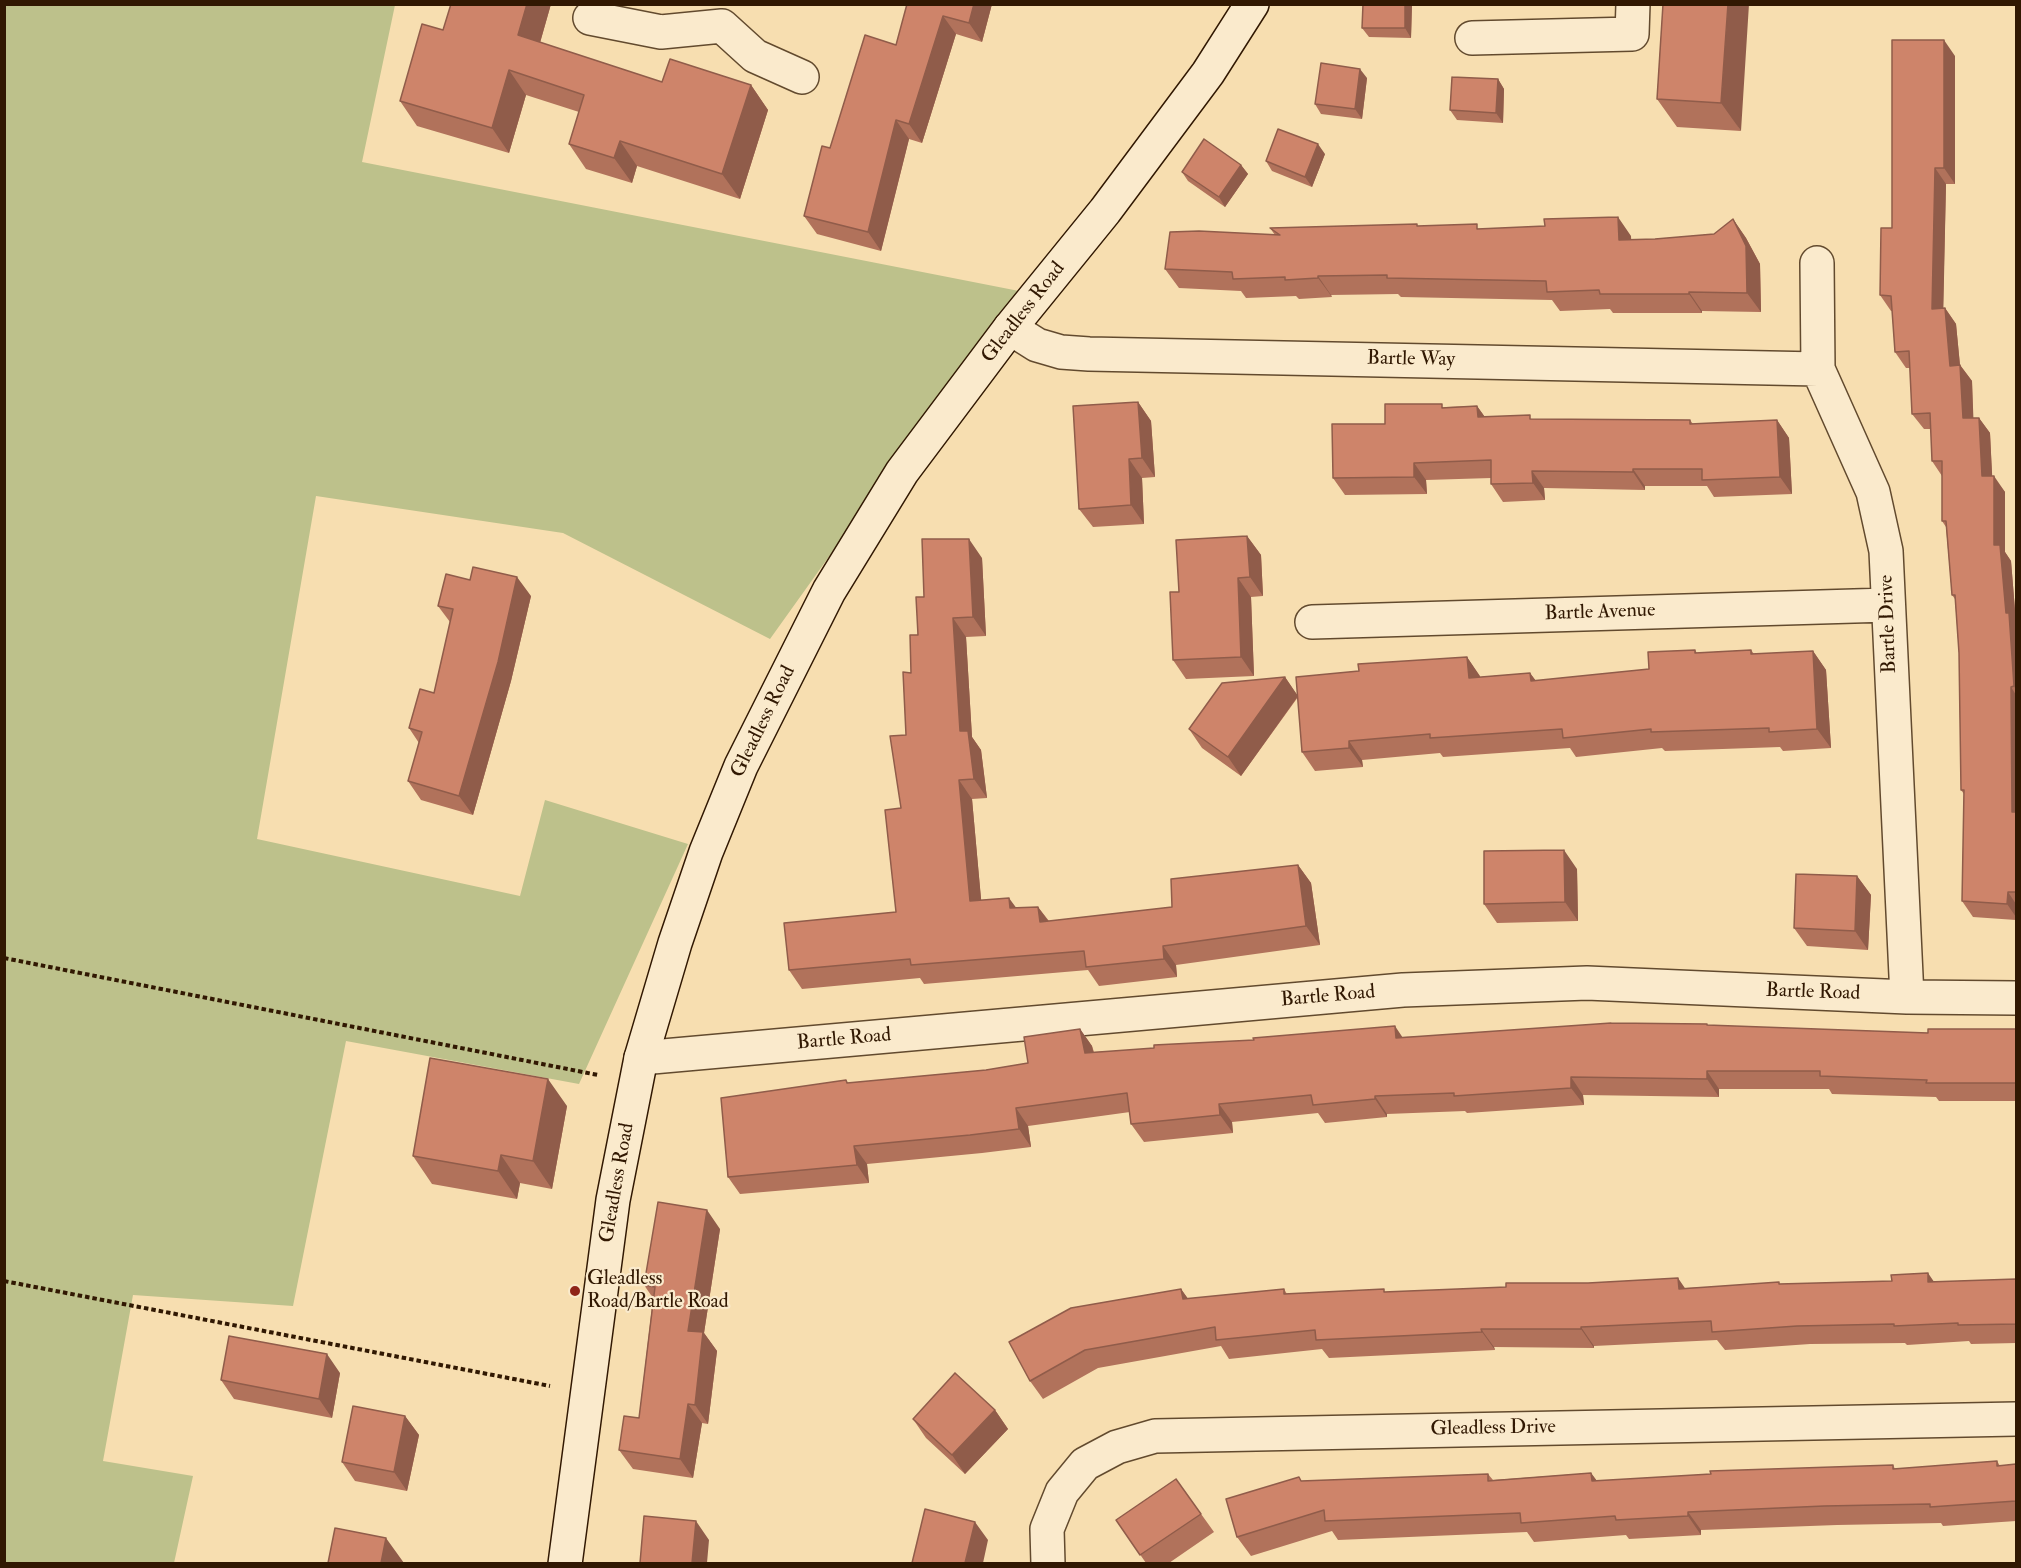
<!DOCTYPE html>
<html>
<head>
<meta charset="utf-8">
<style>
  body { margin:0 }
  #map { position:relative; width:2021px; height:1568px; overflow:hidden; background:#f7deb0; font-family:"IM FELL Double Pica",serif }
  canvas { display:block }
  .frame { position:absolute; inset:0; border:6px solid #311802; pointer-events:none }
</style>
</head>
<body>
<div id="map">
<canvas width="2021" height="1568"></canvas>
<div class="frame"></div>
</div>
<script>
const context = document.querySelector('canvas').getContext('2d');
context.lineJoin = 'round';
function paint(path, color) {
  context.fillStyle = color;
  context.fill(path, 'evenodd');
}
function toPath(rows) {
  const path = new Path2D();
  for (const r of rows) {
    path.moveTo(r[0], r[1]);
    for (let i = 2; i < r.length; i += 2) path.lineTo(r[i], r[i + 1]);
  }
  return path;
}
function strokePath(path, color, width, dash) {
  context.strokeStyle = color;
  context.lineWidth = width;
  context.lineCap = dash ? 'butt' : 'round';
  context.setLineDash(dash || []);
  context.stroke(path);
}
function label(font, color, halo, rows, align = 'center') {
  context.font = font + ' "IM FELL Double Pica",serif';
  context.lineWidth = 4.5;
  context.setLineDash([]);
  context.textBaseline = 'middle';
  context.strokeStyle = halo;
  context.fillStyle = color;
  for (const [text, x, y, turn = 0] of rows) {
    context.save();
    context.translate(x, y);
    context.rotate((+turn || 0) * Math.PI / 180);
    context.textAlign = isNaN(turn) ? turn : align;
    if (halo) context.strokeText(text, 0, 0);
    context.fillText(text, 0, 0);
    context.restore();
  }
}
const green = toPath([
  [5,5,395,5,362,162,1019,291,770,639,563,533,316,496,257,839,520,896,545,800,688,844,579,1084,346,1041,293,1306,133,1295,103,1461,193,1476,174,1563,5,1564]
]);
const path = toPath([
  [4,958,598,1075],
  [4,1281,550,1386]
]);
const minor = toPath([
  [590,18,661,32,722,26,755,56,802,77],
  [1472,38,1632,34,1633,4],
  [1817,263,1818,369,1873,492,1886,551,1907,997],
  [1010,328,1037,345,1061,352,1089,354,1818,369],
  [1312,622,1888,605],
  [641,1058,1403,990,1587,983,1907,997,2016,998],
  [1048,1564,1047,1529,1062,1492,1085,1464,1117,1447,1155,1436,2016,1419]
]);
const secondary = toPath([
  [565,1564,613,1200,641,1058,675,943,706,852,741,766,829,591,902,472,1010,328,1105,211,1208,73,1252,4]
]);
const wall = toPath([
  [451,4,551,4,540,43,662,82,751,85,768,110,740,199,637,166,632,183,586,169,569,144,579,112,526,95,509,153,417,126,400,101,443,30],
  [907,4,992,4,982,42,956,34,922,143,909,139,881,251,817,234,804,216,830,148,896,45],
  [1412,4,1411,38,1369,37,1362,28],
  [1663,4,1741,131,1677,127,1657,99],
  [1955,56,1955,184,1946,184,1943,308,1945,308,1956,324,1960,365,1972,381,1973,418,1979,418,1990,433,1992,476,2005,492,2005,552,2011,561,2016,622,2016,920,1973,917,1962,901,1964,794,1961,790,1959,653,1955,599,1952,595,1946,527,1942,521,1942,476,1932,461,1931,429,1924,429,1912,414,1910,368,1906,368,1895,352,1892,311,1891,311,1880,295,1892,228],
  [1367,78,1362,119,1321,114,1315,104],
  [1498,79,1504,89,1503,123,1457,120,1450,110],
  [1325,154,1312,187,1272,171,1266,161],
  [1241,165,1248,174,1225,207,1188,181,1182,172],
  [1733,219,1746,238,1760,264,1761,312,1702,311,1702,313,1613,313,1610,309,1560,311,1552,300,1401,297,1398,294,1331,295,1332,297,1299,299,1296,296,1246,298,1241,291,1179,288,1165,269,1275,235,1270,228,1419,226,1631,236,1631,240,1655,239,1714,234],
  [1138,402,1151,421,1155,477,1142,478,1144,524,1093,527,1079,509],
  [1477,406,1484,416,1533,419,1690,420,1693,424,1777,420,1789,438,1792,494,1714,497,1707,486,1645,486,1645,490,1544,488,1545,500,1503,502,1491,484,1491,478,1426,480,1427,494,1345,495,1333,478,1385,424,1445,407],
  [1247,536,1261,555,1263,596,1251,597,1254,676,1186,679,1173,660,1179,592],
  [982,558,986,636,966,637,972,737,981,750,987,798,972,799,981,900,1017,908,1038,907,1049,921,1172,907,1298,865,1311,883,1320,945,1176,965,1177,977,1099,986,1088,970,924,984,920,978,802,989,789,970,896,912,901,808,911,673,924,597],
  [531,596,511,681,473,815,421,800,408,781,419,743,409,728,434,693,450,622,438,606],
  [1695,650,1697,653,1751,650,1754,654,1813,651,1826,670,1831,748,1783,751,1780,747,1665,751,1662,748,1576,757,1570,748,1443,757,1440,753,1362,760,1363,767,1315,771,1302,752,1298,697,1241,776,1202,748,1189,729,1285,677,1297,695,1359,671,1467,657,1480,677,1530,673,1536,681,1649,669],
  [1577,869,1578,921,1497,923,1484,904],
  [1857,876,1871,895,1868,950,1807,946,1794,928],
  [1708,1026,1928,1033,2016,1029,2016,1101,1939,1101,1936,1097,1832,1094,1829,1089,1719,1089,1719,1097,1583,1095,1584,1105,1467,1113,1465,1111,1387,1114,1387,1117,1325,1123,1318,1113,1232,1122,1233,1133,1144,1142,1131,1124,1130,1112,1028,1126,1031,1147,982,1153,867,1164,869,1183,740,1194,728,1177,846,1080,848,1083,986,1070,1028,1063,1080,1029,1092,1046,1094,1052,1402,1037],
  [567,1106,552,1189,520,1183,517,1199,432,1184,413,1156],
  [720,1229,704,1333,717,1351,708,1424,702,1423,693,1478,633,1469,619,1450,639,1418,653,1298,644,1285],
  [2016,1279,2016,1343,1971,1344,1969,1341,1907,1345,1905,1343,1810,1344,1725,1350,1717,1340,1594,1346,1594,1348,1494,1347,1495,1350,1329,1358,1322,1349,1229,1359,1221,1346,1098,1368,1043,1399,1030,1381,1181,1289,1188,1299,1284,1289,1287,1294,1686,1288,1781,1284,1934,1282],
  [340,1373,332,1418,234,1399,221,1380],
  [995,1410,1008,1429,965,1474,926,1438,913,1419],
  [405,1416,419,1435,407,1491,355,1481,342,1462],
  [1997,1461,2000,1466,2016,1464,2016,1521,1943,1526,1941,1523,1837,1525,1701,1530,1701,1535,1629,1539,1626,1535,1534,1542,1527,1532,1338,1540,1332,1531,1251,1556,1237,1537,1303,1481,1488,1474,1493,1480,1591,1473,1597,1481,1893,1465,1895,1469],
  [1176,1479,1214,1532,1169,1563,1146,1563,1116,1520]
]);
const shadedWall = toPath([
  [527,4,551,4,535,60,518,35],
  [974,4,992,4,982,42,969,23],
  [1405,4,1412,4,1411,38,1405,28],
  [1728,4,1749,4,1741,131,1721,103],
  [943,16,956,34,922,143,909,124],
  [1944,40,1955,56,1955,184,1944,168],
  [1360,69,1367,78,1362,119,1355,109],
  [509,70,526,95,509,153,492,128],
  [1498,79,1504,89,1503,123,1496,113],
  [751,85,768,110,740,199,722,174],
  [896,120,909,139,881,251,868,232],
  [620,141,637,166,632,183,614,158],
  [1318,144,1325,154,1312,187,1305,177],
  [1241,165,1248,174,1225,207,1219,197],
  [1935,168,1946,184,1943,325,1932,309],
  [1618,217,1631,236,1632,259,1619,240],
  [1733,219,1746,238,1760,264,1761,312,1747,293],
  [1318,276,1331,295,1332,297,1318,278],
  [1689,292,1702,311,1702,313,1689,294],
  [1945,308,1956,324,1961,376,1960,365,1972,381,1974,434,1963,418,1950,366],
  [1138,402,1151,421,1155,477,1142,458],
  [1477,406,1490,424,1478,417],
  [1979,418,1990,433,1993,492,1982,476],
  [1777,420,1789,438,1792,494,1780,477],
  [1129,459,1142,478,1144,524,1131,505],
  [1414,463,1426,480,1427,494,1414,477],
  [1633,469,1645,486,1645,490,1633,472],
  [1532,471,1544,488,1545,500,1533,483],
  [1994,476,2005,492,2005,552,2011,561,2016,622,2016,690,2014,686,1994,545],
  [1247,536,1261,555,1263,596,1250,577],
  [969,539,982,558,986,636,973,617],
  [517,577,531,596,511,681,473,815,459,796],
  [1238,578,1251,597,1254,676,1241,657],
  [953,618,966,637,972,737,981,750,987,798,974,779,960,731],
  [1813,651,1826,670,1831,748,1817,729],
  [1467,657,1480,676,1482,697,1469,678],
  [1530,673,1544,692,1531,681],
  [1285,677,1298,696,1241,776,1228,757],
  [2011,687,2016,695,2016,818,2012,812],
  [1349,741,1362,760,1363,767,1349,748],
  [959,780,972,799,983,920,970,901],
  [1564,850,1577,869,1578,921,1565,902],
  [1298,865,1311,883,1320,945,1306,926],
  [1857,876,1871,895,1868,950,1855,931],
  [2008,892,2016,904,2016,917,2007,904],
  [1009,898,1023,917,1010,908],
  [1038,907,1052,926,1040,922],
  [1163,946,1176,965,1177,977,1164,959],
  [1395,1026,1407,1044,1396,1038],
  [1080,1029,1092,1046,1097,1071,1085,1053],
  [1707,1071,1719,1089,1719,1097,1707,1079],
  [1571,1077,1583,1095,1584,1105,1571,1088],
  [548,1079,567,1106,552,1189,533,1161],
  [1375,1096,1387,1114,1387,1117,1375,1099],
  [1219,1104,1232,1122,1233,1133,1220,1115],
  [1016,1108,1028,1126,1031,1147,1019,1129],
  [854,1146,867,1164,869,1183,857,1165],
  [501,1155,520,1183,517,1199,498,1171],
  [707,1210,720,1229,704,1333,717,1351,708,1424,695,1405,688,1331],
  [1928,1273,1941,1292,1928,1282],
  [1678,1278,1691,1297,1679,1289],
  [1181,1289,1194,1307,1183,1299],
  [1581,1327,1594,1346,1594,1348,1581,1329],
  [1481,1329,1494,1347,1495,1350,1482,1332],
  [327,1354,340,1373,332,1418,319,1399],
  [688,1404,702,1423,693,1478,680,1459],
  [995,1410,1008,1429,965,1474,952,1455],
  [405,1416,419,1435,407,1491,394,1472],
  [1591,1473,1605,1492,1592,1481],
  [1688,1512,1701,1530,1701,1535,1688,1516],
  [696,1521,709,1540,707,1563,692,1563],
  [975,1522,988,1540,983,1563,965,1563],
  [386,1538,404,1563,381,1563]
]);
const building = toPath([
  [451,4,527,4,518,35,662,82,670,59,751,85,722,174,620,141,614,158,569,144,584,95,509,70,492,128,400,101,422,24,443,30,451,4],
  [907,4,974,4,969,23,943,16,909,124,896,120,868,232,804,216,822,146,830,148,865,35,896,45,907,4],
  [1363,4,1405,4,1405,28,1362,28,1363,4],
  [1663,4,1728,4,1721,103,1657,99,1663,4],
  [1892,40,1944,40,1944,168,1935,168,1932,309,1945,308,1950,366,1960,365,1963,418,1979,418,1982,476,1994,476,1994,545,2000,545,2006,613,2009,613,2014,686,2011,687,2012,812,2016,812,2016,892,2008,892,2007,904,1962,901,1964,790,1961,790,1959,653,1955,595,1952,595,1946,521,1942,521,1942,461,1932,461,1930,413,1912,414,1909,351,1895,352,1891,296,1880,295,1881,228,1892,228,1892,40],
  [1321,63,1360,69,1355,109,1315,104,1321,63],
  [1452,77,1498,79,1496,113,1450,110,1452,77],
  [1278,129,1318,144,1305,177,1266,161,1278,129],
  [1204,139,1241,165,1219,197,1182,172,1204,139],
  [1618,217,1619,240,1655,239,1714,234,1733,219,1746,246,1747,293,1689,292,1689,294,1600,294,1599,290,1547,292,1546,281,1387,278,1387,275,1318,276,1318,278,1285,280,1285,277,1233,279,1232,272,1165,269,1170,232,1199,231,1280,235,1270,228,1417,224,1417,226,1477,224,1477,229,1545,226,1544,219,1618,217],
  [1138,402,1142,458,1129,459,1131,505,1079,509,1073,406,1138,402],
  [1385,404,1442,404,1442,408,1477,406,1478,417,1530,415,1530,419,1690,420,1690,424,1777,420,1780,477,1702,480,1702,469,1633,469,1633,472,1532,471,1533,483,1491,484,1491,460,1414,463,1414,477,1333,478,1332,424,1385,424,1385,404],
  [1247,536,1250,577,1238,578,1241,657,1173,660,1170,592,1179,592,1176,540,1247,536],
  [922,539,969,539,973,617,953,618,960,731,968,731,974,779,959,780,970,901,1009,898,1010,908,1038,907,1040,922,1172,907,1171,879,1298,865,1306,926,1163,946,1164,959,1086,967,1084,951,911,965,910,959,789,970,784,923,896,912,885,810,901,808,890,736,906,735,903,672,911,673,910,635,918,635,916,597,924,597,922,539],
  [473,567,517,577,498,662,459,796,408,781,422,732,409,728,420,689,434,693,453,609,438,606,446,574,470,580,473,567],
  [1695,650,1695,653,1751,650,1751,654,1813,651,1817,729,1769,732,1769,728,1651,732,1651,729,1563,738,1562,729,1430,738,1430,734,1349,741,1349,748,1302,752,1296,677,1359,671,1358,664,1467,657,1469,678,1530,673,1531,681,1649,669,1648,652,1695,650],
  [1285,677,1228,757,1189,729,1222,683,1285,677],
  [1564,850,1565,902,1484,904,1484,851,1564,850],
  [1796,874,1857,876,1855,931,1794,928,1796,874],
  [1611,1023,1707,1024,1707,1025,1928,1033,1928,1029,2016,1029,2016,1083,1926,1083,1927,1080,1820,1076,1820,1071,1707,1071,1707,1079,1571,1077,1571,1088,1454,1096,1454,1093,1375,1096,1375,1099,1313,1105,1311,1095,1219,1104,1220,1115,1131,1124,1127,1093,1016,1108,1019,1129,970,1135,854,1146,857,1165,728,1177,721,1098,846,1080,847,1083,986,1070,1028,1063,1024,1037,1080,1029,1085,1053,1154,1048,1154,1045,1254,1040,1253,1038,1395,1026,1396,1038,1611,1023],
  [430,1058,548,1079,533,1161,501,1155,498,1171,413,1156,430,1058],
  [658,1202,707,1210,688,1331,703,1332,695,1405,688,1404,680,1459,619,1450,624,1416,639,1418,655,1287,644,1285,658,1202],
  [1928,1273,1928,1282,2016,1279,2016,1324,1958,1325,1958,1323,1894,1326,1894,1324,1797,1326,1712,1332,1711,1321,1581,1327,1581,1329,1481,1329,1482,1332,1316,1340,1315,1330,1216,1340,1215,1327,1085,1350,1030,1381,1009,1342,1071,1308,1181,1289,1183,1299,1284,1289,1284,1294,1384,1289,1384,1292,1506,1287,1506,1283,1588,1283,1678,1278,1679,1289,1779,1282,1779,1284,1892,1281,1891,1275,1928,1273],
  [229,1336,327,1354,319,1399,221,1380,229,1336],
  [955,1373,995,1410,952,1455,913,1419,955,1373],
  [353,1406,405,1416,394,1472,342,1462,353,1406],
  [1997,1461,1997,1466,2016,1464,2016,1501,1930,1507,1930,1504,1824,1506,1688,1512,1688,1516,1616,1520,1615,1516,1521,1523,1520,1513,1325,1521,1324,1510,1237,1537,1226,1499,1299,1477,1301,1481,1488,1474,1488,1481,1591,1473,1592,1481,1711,1474,1710,1471,1893,1465,1893,1469,1997,1461],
  [1176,1479,1201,1514,1140,1555,1116,1520,1176,1479],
  [925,1509,975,1522,965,1563,912,1563,925,1509],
  [644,1516,696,1521,692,1563,640,1563,644,1516],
  [335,1528,386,1538,381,1563,328,1563,335,1528]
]);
const markers = [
  [575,1291,6,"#8f2418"]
];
const streetNames = [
  ["Gleadless Road",1024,313,-52],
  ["Bartle Way",1411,360,1],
  ["Bartle Avenue",1600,613,-2],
  ["Bartle Drive",1889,624,-92],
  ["Gleadless Road",764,722,-64],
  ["Bartle Road",1813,993,2],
  ["Bartle Road",1328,997,-5],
  ["Bartle Road",844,1040,-5],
  ["Gleadless Road",618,1183,-80],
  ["Gleadless Drive",1493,1429,-1]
];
const poiNames = [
  ["Gleadless",587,1280],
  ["Road/Bartle Road",587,1303]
];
paint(green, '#bdc18b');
strokePath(minor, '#624a2e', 36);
strokePath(secondary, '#311802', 36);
strokePath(path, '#311802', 4, [4.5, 3]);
strokePath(minor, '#faeacc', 33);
strokePath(secondary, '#faeacc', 33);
paint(wall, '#b1725b');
paint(shadedWall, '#905c4a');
paint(building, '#ce846a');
strokePath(building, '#905c4a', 1.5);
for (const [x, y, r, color] of markers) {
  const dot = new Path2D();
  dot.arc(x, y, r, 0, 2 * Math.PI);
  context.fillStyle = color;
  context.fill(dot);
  strokePath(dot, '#faeacc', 2);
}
label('20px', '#311802', '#faeacc', streetNames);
label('20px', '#311802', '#faeacc', poiNames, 'left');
</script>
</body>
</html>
